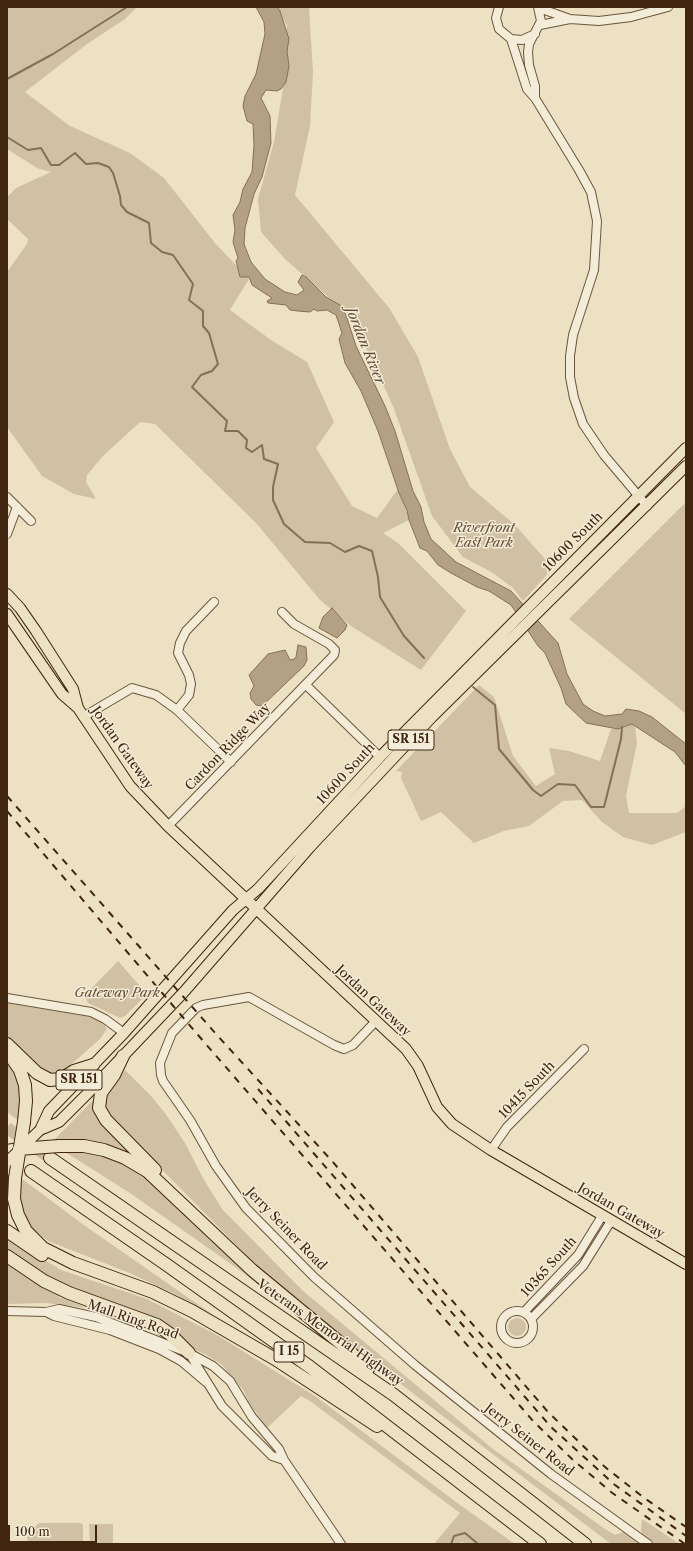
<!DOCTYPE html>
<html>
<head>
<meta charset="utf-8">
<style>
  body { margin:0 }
  #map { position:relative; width:693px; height:1551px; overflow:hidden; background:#ede1c3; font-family:"Libre Caslon Text",serif }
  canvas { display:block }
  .frame { position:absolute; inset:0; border:8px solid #41260f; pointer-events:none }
  .scale { position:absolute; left:8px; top:1525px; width:89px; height:18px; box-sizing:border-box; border:2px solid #41260f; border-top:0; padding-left:5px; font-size:12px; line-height:14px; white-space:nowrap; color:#41260f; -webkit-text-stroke:3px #f3ecd8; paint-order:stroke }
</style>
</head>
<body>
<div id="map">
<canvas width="693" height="1551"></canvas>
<div class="frame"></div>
<div class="scale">100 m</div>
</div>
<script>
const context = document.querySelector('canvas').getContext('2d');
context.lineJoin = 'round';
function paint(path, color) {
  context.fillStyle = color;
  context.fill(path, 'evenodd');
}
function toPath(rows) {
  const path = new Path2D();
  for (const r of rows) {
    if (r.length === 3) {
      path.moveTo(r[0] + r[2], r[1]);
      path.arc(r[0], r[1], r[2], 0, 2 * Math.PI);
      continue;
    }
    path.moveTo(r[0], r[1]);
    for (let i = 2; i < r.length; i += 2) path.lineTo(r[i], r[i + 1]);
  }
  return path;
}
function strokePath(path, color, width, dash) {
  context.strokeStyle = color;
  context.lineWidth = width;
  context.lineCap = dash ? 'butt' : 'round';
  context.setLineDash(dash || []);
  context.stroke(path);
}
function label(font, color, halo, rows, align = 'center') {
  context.font = font + ' "Libre Caslon Text",serif';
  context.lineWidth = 3;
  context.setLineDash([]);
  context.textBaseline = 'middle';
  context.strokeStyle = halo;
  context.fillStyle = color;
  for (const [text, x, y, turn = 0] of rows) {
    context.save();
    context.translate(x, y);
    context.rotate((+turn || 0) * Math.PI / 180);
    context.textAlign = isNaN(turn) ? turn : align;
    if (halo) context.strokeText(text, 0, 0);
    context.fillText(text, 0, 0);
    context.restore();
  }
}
const green = toPath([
  [7,7,136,8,125,19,87,44,25,92,70,126,130,153,164,178,215,243,249,279,230,310,271,340,307,362,334,422,316,448,352,506,377,518,398,489,407,510,409,520,383,533,398,543,466,611,421,670,351,626,320,600,257,524,155,424,140,422,103,456,87,475,86,482,96,499,74,494,42,476,7,427,7,272,27,244,28,239,7,219,7,197,16,188,51,172,37,168,7,149],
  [275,7,309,7,313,72,310,126,295,195,390,309,418,357,450,449,470,487,514,524,553,568,523,601,513,588,493,573,463,557,432,516,393,406,352,318,285,259,261,232,258,199,274,142,285,76,287,25],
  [686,502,686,714,569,619],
  [479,685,494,697,513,756,536,786,555,774,549,748,569,751,600,761,611,729,627,727,632,723,635,726,637,743,626,796,629,813,677,813,686,806,686,832,652,845,623,837,602,822,582,800,563,801,529,826,504,831,474,843,441,812,421,821,401,778,402,772,396,771],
  [118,961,147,994,125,1016,120,1018,88,1003,85,995],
  [7,1003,91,1017,103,1023,107,1029,101,1038,66,1069,54,1074,44,1073,7,1038],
  [7,1059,19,1082,21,1099,19,1121,7,1112],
  [125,1070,151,1096,165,1113,185,1143,203,1178,222,1209,303,1291,493,1449,605,1529,615,1535,627,1531,643,1544,611,1544,381,1369,249,1258,111,1118,105,1107,105,1098],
  [92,1101,96,1101,140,1158,53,1141],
  [67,1150,95,1153,122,1161,153,1182,222,1250,256,1278,255,1281,130,1193,65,1152],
  [21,1178,81,1223,216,1317,171,1292,127,1272,48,1241,28,1225,23,1214,20,1201],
  [7,1237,61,1270,147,1299,217,1335,315,1396,456,1502,515,1544,466,1544,462,1542,459,1544,434,1544,460,1513,310,1401,301,1396,267,1428,249,1403,244,1391,221,1364,205,1354,193,1349,184,1339,64,1287,7,1251],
  [7,1261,60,1293,59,1297,88,1308,45,1303,7,1304],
  [517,1327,9],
  [642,1519,680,1544,653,1544,643,1536,641,1530],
  [39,1523,81,1523,83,1525,83,1544,28,1544,27,1534],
  [89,1524,113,1524,113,1544,90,1544]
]);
const water = toPath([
  [256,7,277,7,280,11,289,39,287,51,289,66,286,82,281,89,277,91,266,90,261,98,270,116,271,143,262,177,254,194,245,228,244,244,251,262,265,279,285,292,297,295,304,290,298,282,302,275,306,277,326,297,340,305,346,315,356,346,385,406,395,431,413,491,421,507,424,522,431,539,456,562,511,591,558,643,567,674,583,704,593,711,605,716,622,714,626,709,639,711,652,717,686,744,686,766,675,752,632,724,618,729,586,723,566,704,561,688,545,653,538,646,511,605,489,591,477,587,451,573,438,565,427,551,420,548,409,520,407,510,399,493,378,431,361,391,345,363,339,339,342,333,336,315,327,310,317,311,314,309,310,312,298,311,290,310,286,305,268,303,267,301,272,298,252,285,249,277,240,277,236,261,238,258,233,242,235,230,233,215,240,202,243,189,252,172,254,145,253,124,247,121,243,106,245,96,256,74,265,34,264,22,256,7],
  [332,608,347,625,345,630,337,638,319,628,323,617,332,608],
  [298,645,306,647,307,660,304,666,262,706,256,705,251,699,250,693,254,686,249,675,268,654,285,650,290,660,294,659,296,657,298,645]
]);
const stream = toPath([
  [7,79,53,54,127,7],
  [7,137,28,150,41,148,51,165,59,165,75,153,86,164,98,163,109,167,113,173,120,196,121,205,127,212,149,223,151,243,162,252,173,255,193,284,189,300,203,311,203,326,209,333,218,364,212,371,201,375,192,387,227,421,225,431,238,431,247,440,246,448,252,452,262,445,264,459,278,464,273,487,273,500,284,524,305,542,330,543,345,552,359,546,372,551,378,577,380,597,404,636,424,658],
  [473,687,495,705,499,749,533,790,541,796,558,784,575,785,591,807,604,807,621,739,622,727],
  [451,1544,454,1536,465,1533,478,1544]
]);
const highwayTunnel = toPath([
  [7,1128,50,1158]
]);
const minor = toPath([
  [499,7,496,18,499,29,511,39,522,40,535,34],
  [539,8,570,19,599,21,631,17,668,7],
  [540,25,570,19],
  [511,39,527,89,535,98,579,170,591,192,597,221,594,270,573,335,570,356,570,377,574,398,583,424,604,455,647,506],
  [535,98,535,86,529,65,528,52,529,44,541,21,538,7],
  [7,497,31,521],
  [7,534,17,507],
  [306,685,380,757],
  [177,710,189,695,191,684,189,675,178,653,180,643,186,631,214,602],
  [83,717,132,688,156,695,177,710,231,762],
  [168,826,334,655,335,650,329,644,294,624,282,612],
  [7,998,91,1012,105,1019,124,1033],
  [376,1021,353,1045,344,1049,334,1045,249,997,203,1005,196,1008,172,1033,160,1063,161,1075,163,1081,190,1120,216,1166,246,1208,314,1277,415,1365,551,1474,648,1544],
  [491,1150,507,1127,584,1049],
  [7,1311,46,1312,59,1309,96,1317,189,1353,213,1366,230,1381,252,1417,279,1449,284,1460,341,1544],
  [517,1327,16],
  [46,1312,54,1316,110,1330,159,1349,181,1361,207,1383],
  [524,1312,578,1255,602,1216],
  [531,1319,583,1266,611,1221],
  [189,1353,222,1406,272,1456,284,1460]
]);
const major = toPath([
  [7,594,20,608,36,631,73,689,78,708,130,786,168,826,406,1049,418,1066,437,1107,452,1124,491,1150,686,1264],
  [7,614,62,694,78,708],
  [40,1130,49,1111,124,1033,233,910,258,889,380,757,686,448],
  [40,1130,59,1122,86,1095,183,993,310,847,432,717,686,466]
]);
const highway = toPath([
  [7,1044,37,1073,50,1080,61,1079,74,1071,93,1065],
  [9,1054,20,1070,25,1085,26,1101,24,1122],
  [123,1056,114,1075,101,1093,99,1108,106,1120,155,1170],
  [59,1146,84,1146,104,1150,125,1158,147,1171,252,1270,345,1347,368,1369],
  [7,1151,19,1149],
  [50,1158,394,1395,585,1544],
  [31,1171,167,1265,310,1367,540,1544],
  [15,1178,14,1199,18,1215,26,1231,43,1248,73,1263,153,1292,192,1311,275,1359,377,1426],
  [7,1231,42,1255],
  [7,1256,44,1281,69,1293,157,1325,170,1334,189,1353]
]);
const rail = toPath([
  [7,796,216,1034,332,1161,548,1412,605,1467,643,1497,686,1527],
  [7,811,198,1035,534,1422,572,1459,611,1492,685,1544],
  [258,1089,551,1427,615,1485,686,1536]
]);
const majorBridge = toPath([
  [7,1162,40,1130]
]);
const highwayBridge = toPath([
  [19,1149,59,1146],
  [15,1178,24,1122]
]);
const shields = [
  [411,740,46],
  [79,1080,46],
  [289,1352,30]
];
const shieldNames = [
  ["SR 151",411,740],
  ["SR 151",79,1080],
  ["I 15",289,1352]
];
const parkNames = [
  ["Riverfront",484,528],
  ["East Park",484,543],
  ["Gateway Park",117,993]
];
const streetNames = [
  ["10600 South",573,542,-45],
  ["Cardon Ridge Way",228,747,-46],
  ["Jordan Gateway",122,748,55],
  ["10600 South",346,774,-47],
  ["Jordan Gateway",373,1001,43],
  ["10415 South",527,1090,-46],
  ["Jordan Gateway",621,1211,30],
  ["Jerry Seiner Road",286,1229,46],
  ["10365 South",549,1267,-48],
  ["Mall Ring Road",133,1320,19],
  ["Veterans Memorial Highway",330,1333,35],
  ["Jerry Seiner Road",529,1440,38]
];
const waterNames = [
  ["Jordan River",365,346,68]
];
paint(green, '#d0c1a4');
paint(water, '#b3a186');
strokePath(water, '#857056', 1);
strokePath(stream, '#857056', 2);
strokePath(highwayTunnel, '#cbbc9f', 12, [12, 6]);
strokePath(minor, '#6c553c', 10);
strokePath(major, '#41260f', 12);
strokePath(highway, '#41260f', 14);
strokePath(minor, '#f3ecd8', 8);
strokePath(major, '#ede1c3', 10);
strokePath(highway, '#ede1c3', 12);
strokePath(rail, '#41260f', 2, [7, 7]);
strokePath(majorBridge, '#41260f', 12, []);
strokePath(highwayBridge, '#41260f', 14, []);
strokePath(majorBridge, '#ede1c3', 10);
strokePath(highwayBridge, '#ede1c3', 12);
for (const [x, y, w] of shields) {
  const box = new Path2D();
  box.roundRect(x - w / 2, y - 10, w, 20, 3);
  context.fillStyle = '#f3ecd8';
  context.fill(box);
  strokePath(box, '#41260f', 1);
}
label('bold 12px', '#41260f', null, shieldNames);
label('italic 13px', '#654d34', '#f3ecd8', parkNames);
label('13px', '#41260f', '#f3ecd8', streetNames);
label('italic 14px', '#634b33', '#f3ecd8', waterNames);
</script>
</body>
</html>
